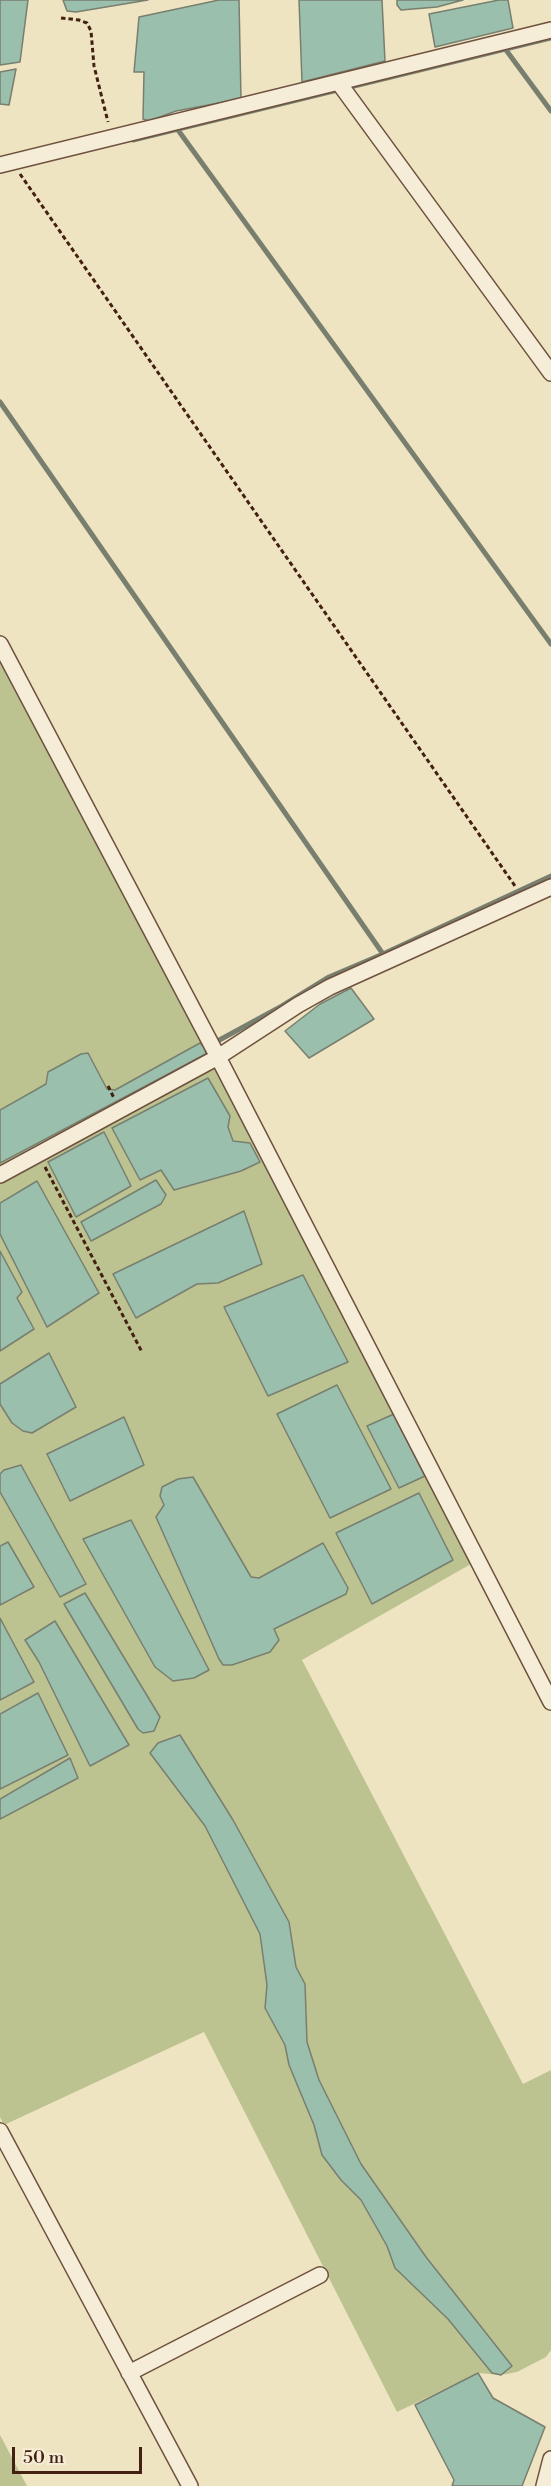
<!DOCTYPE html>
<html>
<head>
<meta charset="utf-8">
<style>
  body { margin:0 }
  #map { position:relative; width:551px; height:2486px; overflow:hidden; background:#efe4c1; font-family:"Libre Bodoni",serif }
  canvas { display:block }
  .scale { position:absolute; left:12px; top:2447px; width:130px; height:27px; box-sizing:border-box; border:3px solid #432012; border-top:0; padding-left:8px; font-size:18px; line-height:21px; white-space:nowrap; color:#432012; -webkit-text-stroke:4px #f5edd7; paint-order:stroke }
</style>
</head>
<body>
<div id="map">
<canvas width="551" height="2486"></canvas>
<div class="scale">50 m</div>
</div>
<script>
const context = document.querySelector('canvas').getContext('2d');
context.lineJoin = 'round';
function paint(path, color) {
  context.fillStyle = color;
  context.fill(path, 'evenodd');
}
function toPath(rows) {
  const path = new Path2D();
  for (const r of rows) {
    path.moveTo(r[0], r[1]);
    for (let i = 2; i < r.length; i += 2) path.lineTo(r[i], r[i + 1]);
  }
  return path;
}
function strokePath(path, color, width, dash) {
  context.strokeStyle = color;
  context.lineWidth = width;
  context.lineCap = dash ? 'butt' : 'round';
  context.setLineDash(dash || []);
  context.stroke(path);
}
const green = toPath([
  [0,656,210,1055,0,1170],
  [215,1067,471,1564,302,1660,523,2084,551,2070,551,2350,546,2357,517,2372,501,2375,478,2373,397,2412,204,2032,4,2125,0,2117,0,1184],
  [0,2435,27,2486,0,2486]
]);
const water = toPath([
  [0,0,28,0,20,62,0,65,0,0],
  [63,0,148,0,76,12,67,11,63,0],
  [219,0,239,0,241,99,176,111,149,121,143,119,144,72,134,72,139,17,219,0],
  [299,0,382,0,385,61,302,82,299,0],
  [397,0,463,0,437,7,401,10,397,5,397,0],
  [499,0,508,0,513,28,435,47,429,14,499,0],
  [16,69,9,105,0,104,0,72,16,69],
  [351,988,374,1019,309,1058,285,1031,320,1004,351,988],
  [200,1043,205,1048,206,1054,0,1163,0,1110,46,1084,48,1072,81,1054,88,1053,107,1089,115,1090,200,1043],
  [208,1078,230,1116,228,1127,233,1141,250,1143,260,1162,241,1171,174,1190,161,1170,140,1180,112,1128,208,1078],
  [104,1132,131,1186,76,1217,48,1162,104,1132],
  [156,1180,166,1195,161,1204,91,1241,81,1222,156,1180],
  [37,1181,99,1293,47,1327,0,1234,0,1203,37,1181],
  [244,1211,262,1264,218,1283,197,1284,136,1318,113,1274,244,1211],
  [0,1251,22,1292,17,1298,34,1329,0,1351,0,1251],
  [303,1275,348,1362,268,1396,224,1307,303,1275],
  [49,1353,76,1407,32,1433,23,1431,12,1423,0,1404,0,1384,49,1353],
  [337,1385,391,1489,330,1518,277,1414,337,1385],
  [394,1414,425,1476,399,1488,367,1426,394,1414],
  [124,1417,144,1465,70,1501,47,1454,124,1417],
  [21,1465,86,1584,60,1597,0,1492,0,1474,4,1470,21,1465],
  [193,1477,251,1577,259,1578,323,1543,348,1588,346,1594,274,1629,279,1640,270,1652,232,1665,223,1665,219,1659,156,1517,164,1505,160,1496,162,1487,178,1479,193,1477],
  [419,1493,453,1560,372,1604,336,1533,419,1493],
  [131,1520,209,1670,194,1678,173,1681,155,1667,83,1539,131,1520],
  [8,1542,34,1587,0,1605,0,1546,8,1542],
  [85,1593,160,1717,154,1731,143,1733,138,1729,64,1604,85,1593],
  [0,1618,34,1682,0,1700,0,1618],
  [55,1621,129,1745,90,1766,39,1662,25,1640,55,1621],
  [38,1693,68,1755,0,1789,0,1714,38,1693],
  [180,1735,233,1820,289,1922,296,1967,305,1984,307,2042,319,2080,361,2164,426,2257,512,2366,501,2375,492,2373,448,2319,395,2268,387,2246,361,2200,341,2180,322,2155,314,2125,289,2065,285,2045,265,2008,267,1985,260,1934,205,1826,150,1753,158,1743,180,1735],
  [70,1758,78,1778,0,1819,0,1799,70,1758],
  [478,2373,493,2398,545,2427,522,2486,452,2486,454,2480,415,2405,478,2373]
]);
const stream = toPath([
  [506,50,551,111],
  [178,130,551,644],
  [133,140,551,38],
  [0,402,383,954],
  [212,1044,282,1006,329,977,383,954,551,876]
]);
const path = toPath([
  [61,18,79,20,87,23,91,31,94,66,108,122],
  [20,174,515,886],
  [108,1086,114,1098],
  [45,1167,142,1352]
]);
const minor = toPath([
  [339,83,551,373],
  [0,165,551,30],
  [0,644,218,1057,551,1702],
  [0,1175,218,1057,298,1005,330,987,551,887],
  [0,2131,190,2486],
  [129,2373,320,2275],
  [544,2486,551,2459]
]);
paint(green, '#bcc391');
paint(water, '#9bbfad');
strokePath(water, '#787f6f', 1.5);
strokePath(stream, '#787f6f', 5);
strokePath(minor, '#6e513e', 18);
strokePath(path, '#432012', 3, [4.5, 3]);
strokePath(minor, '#f5edd7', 15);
</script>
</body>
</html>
